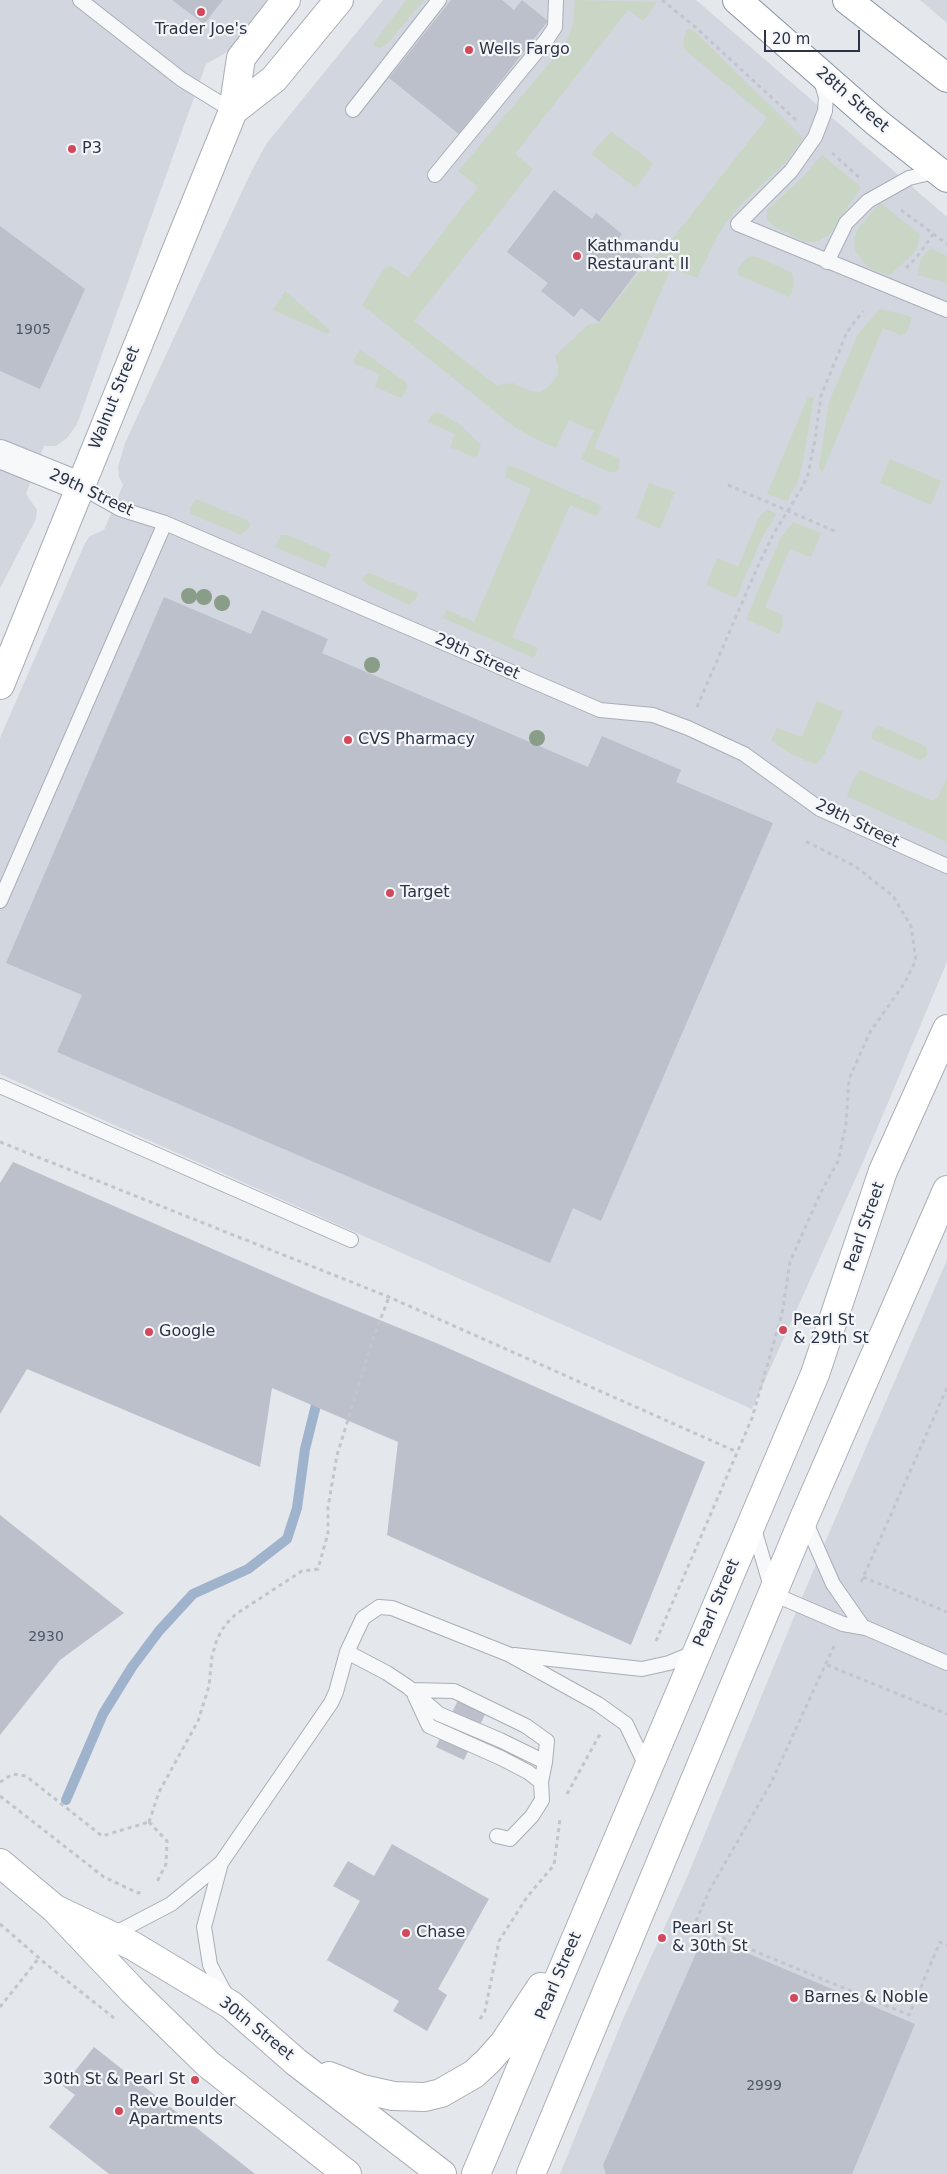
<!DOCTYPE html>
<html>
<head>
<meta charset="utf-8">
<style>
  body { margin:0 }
  #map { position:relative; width:947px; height:2174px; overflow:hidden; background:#e4e7ec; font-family:"DejaVu Sans",sans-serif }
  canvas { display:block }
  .scale { position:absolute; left:764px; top:30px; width:96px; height:22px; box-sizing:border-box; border:2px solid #2b3445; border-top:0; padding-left:6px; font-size:15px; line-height:18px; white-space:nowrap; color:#2b3445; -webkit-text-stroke:4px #f4f6f9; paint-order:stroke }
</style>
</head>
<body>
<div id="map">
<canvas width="947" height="2174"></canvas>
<div class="scale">20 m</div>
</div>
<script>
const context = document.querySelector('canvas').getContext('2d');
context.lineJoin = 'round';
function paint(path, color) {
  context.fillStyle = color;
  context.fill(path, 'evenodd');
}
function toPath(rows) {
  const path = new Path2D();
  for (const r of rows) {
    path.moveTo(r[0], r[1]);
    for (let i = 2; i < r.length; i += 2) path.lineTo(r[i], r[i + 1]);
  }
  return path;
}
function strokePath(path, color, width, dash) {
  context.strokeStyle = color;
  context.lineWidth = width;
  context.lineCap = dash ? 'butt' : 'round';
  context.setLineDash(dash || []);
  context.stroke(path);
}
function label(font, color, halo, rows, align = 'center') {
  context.font = font + ' "DejaVu Sans",sans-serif';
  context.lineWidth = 4.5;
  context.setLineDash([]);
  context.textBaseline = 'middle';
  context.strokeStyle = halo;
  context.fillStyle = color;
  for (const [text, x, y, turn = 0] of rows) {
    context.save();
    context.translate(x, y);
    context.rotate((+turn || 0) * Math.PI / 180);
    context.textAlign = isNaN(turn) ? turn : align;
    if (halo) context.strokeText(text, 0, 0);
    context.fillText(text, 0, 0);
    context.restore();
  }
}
const built = toPath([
  [0,0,267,0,229,51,206,64,77,424,67,438,56,446,44,446,26,494,37,510,36,519,0,588],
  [383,0,696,0,947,217,947,962,863,1162,752,1409,0,1074,0,738,85,543,90,536,104,530,123,485,119,477,118,467,125,443,251,172,267,143],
  [920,0,947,0,947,23],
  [947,1260,947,2174,560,2174,623,2019,685,1882,820,1554]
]);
const green = toPath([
  [406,0,424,0,387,44,380,48,376,47,373,44],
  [575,0,657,2,643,21,628,10,515,154,533,169,414,321,496,385,513,383,530,391,540,392,548,387,558,375,558,366,555,356,589,324,599,323,648,261,662,252,767,118,685,50,683,43,686,31,689,29,695,32,803,138,786,162,743,202,728,220,718,235,697,278,671,268,594,448,620,459,618,470,614,472,609,472,581,459,594,431,569,420,556,448,536,439,514,427,362,305,385,267,391,266,408,278,478,187,458,171,565,45,573,25],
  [611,131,653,163,636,188,591,154],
  [822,155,861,187,829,235,818,241,805,242,772,225,767,219,767,210,803,177],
  [880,203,920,234,917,248,913,254,890,275,878,272,868,267,855,251,854,240,858,229],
  [933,249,947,256,947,283,917,275,920,262,924,255,928,250],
  [750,256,758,257,792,273,794,283,791,295,789,297,738,275,738,269,742,263],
  [285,291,330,330,328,334,273,310],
  [880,309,909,316,912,318,907,332,901,335,883,328,822,473,819,467,829,402,858,334],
  [360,350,406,382,407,388,402,397,399,397,375,387,380,374,355,364,353,360],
  [808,397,814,398,804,456,799,479,787,501,767,494],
  [438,412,458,423,481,445,477,456,474,457,450,447,455,434,428,422,433,413],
  [890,459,941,481,931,505,880,483],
  [512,466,600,505,601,508,596,516,570,505,512,637,538,648,534,658,443,618,447,610,474,622,531,489,505,477,507,468],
  [649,483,675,492,660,529,636,518],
  [196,499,247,520,250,523,249,528,241,535,191,514,190,508],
  [767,509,776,514,762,538,736,598,706,585,717,558,738,567,758,519],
  [793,522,821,533,811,557,790,549,765,607,782,615,783,625,779,634,746,619,780,539],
  [281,535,288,535,331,554,325,568,275,547],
  [369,573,416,592,418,594,416,598,410,605,369,586,362,579,365,575],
  [817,701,843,712,825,753,816,765,791,754,771,740,777,728,802,737],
  [878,725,927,747,927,755,920,760,874,740,871,737,872,733],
  [860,770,933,801,938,797,947,778,947,842,847,796,853,780]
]);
const stream = toPath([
  [66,1800,103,1714,132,1667,159,1631,193,1594,248,1569,287,1539,297,1508,305,1449,319,1393]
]);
const building = toPath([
  [172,0,223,0,204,24],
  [451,0,502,0,514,10,522,0,548,21,459,134,389,78],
  [554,190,592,219,596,213,622,234,618,239,646,260,599,322,581,308,574,317,541,291,548,283,507,252],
  [0,226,85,289,40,389,0,371],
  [164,597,251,634,262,610,328,639,322,653,588,767,602,736,681,770,676,782,773,823,601,1221,573,1208,550,1263,57,1052,82,995,6,963],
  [13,1162,316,1294,441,1345,705,1462,631,1645,387,1535,398,1442,272,1388,260,1467,27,1369,0,1414,0,1183],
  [0,1515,124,1613,60,1660,0,1735],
  [458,1700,486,1712,464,1760,436,1747],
  [392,1844,489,1899,438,1989,447,1995,427,2031,393,2011,399,2001,327,1960,360,1901,333,1886,348,1861,374,1876],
  [704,1935,915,2024,852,2174,606,2174,603,2165],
  [94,2047,255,2174,109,2174,49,2127,75,2095,63,2086]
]);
const path = toPath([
  [662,0,693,25,796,120],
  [832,153,861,179],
  [901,210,947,244],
  [906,268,917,257,934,233],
  [728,485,837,532],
  [697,707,757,568,774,533,803,486,808,474,815,440,821,396,847,332,863,311],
  [0,1142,389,1297,737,1452],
  [863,1577,947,1612],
  [861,1582,947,1388],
  [656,1641,752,1418,782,1314,790,1262,820,1194,838,1161,846,1124,849,1079,870,1032,904,984,916,960,911,926,893,896,855,866,805,841],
  [834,1646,771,1783,709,1891,694,1926,909,2015,940,1942,947,1945],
  [827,1665,947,1714],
  [0,1782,13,1774,26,1776,102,1836,149,1822],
  [567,1794,600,1734],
  [0,1796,104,1877,138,1893,141,1892],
  [149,1822,159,1792,198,1721,209,1686,212,1656,217,1639,225,1625,236,1614,302,1571,318,1569,328,1533,328,1507,337,1455,374,1336,389,1297],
  [149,1822,167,1841,166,1864,156,1884],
  [0,1924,46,1964,114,2018],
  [0,2007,39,1958],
  [480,2019,485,2011,499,1941,527,1897,554,1865,560,1819]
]);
const lane = toPath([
  [80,0,181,79,233,111],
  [820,78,826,97,825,111,815,137,791,171,738,224,947,310],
  [353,110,439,0],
  [435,175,547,39,555,27,556,0],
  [827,262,846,223,868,201,909,178,938,171],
  [79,486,120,509,165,523,600,710,653,715,688,728,744,754,820,809,947,866],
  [0,901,165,523],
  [0,1086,351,1240],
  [804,1518,833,1584,863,1627],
  [753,1525,773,1594,843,1624,866,1628,947,1663],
  [347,1652,387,1673,408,1687,439,1714,500,1740,545,1762,541,1782,542,1800,532,1816,510,1839,497,1836],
  [514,1655,642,1669,669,1663,696,1652],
  [411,1690,454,1691,526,1726,547,1741,545,1762],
  [415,1696,429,1726,501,1758,528,1772,541,1782],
  [221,1863,204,1927,210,1965,227,1997],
  [112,1935,171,1904,221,1863,331,1703,336,1692,347,1652,363,1618,379,1607,392,1608,508,1654,598,1704,626,1724,647,1768]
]);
const street = toPath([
  [0,454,79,486]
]);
const secondary = toPath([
  [233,111,274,79,339,0],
  [0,685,233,111,241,58,286,0],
  [0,1863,55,1909,133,1991,208,2064,347,2174],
  [55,1909,133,1946,231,2005,296,2062,442,2174],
  [329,2076,362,2089,393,2096,425,2097,441,2093,474,2074,488,2061,504,2043,541,1987],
  [476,2174,815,1374,883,1171,947,1029],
  [531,2174,804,1518,947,1190]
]);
const highway = toPath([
  [737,0,876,122,947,178],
  [847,0,947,78]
]);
const trees = [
  [189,596],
  [204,597],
  [222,603],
  [372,665],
  [537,738]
];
const markers = [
  [201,12,5,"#d1495b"],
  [469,50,5,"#d1495b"],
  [72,149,5,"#d1495b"],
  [577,256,5,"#d1495b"],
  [348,740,5,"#d1495b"],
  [390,893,5,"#d1495b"],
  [783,1330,5,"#d1495b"],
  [149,1332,5,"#d1495b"],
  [406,1933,5,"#d1495b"],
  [662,1938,5,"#d1495b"],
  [794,1998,5,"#d1495b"],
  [195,2080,5,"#d1495b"],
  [119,2111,5,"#d1495b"]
];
const numberNames = [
  ["1905",33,330],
  ["2930",46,1637],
  ["2999",764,2086]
];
const poiNames = [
  ["Trader Joe's",201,30,"center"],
  ["Wells Fargo",479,50],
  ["P3",82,149],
  ["Kathmandu",587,247],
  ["Restaurant II",587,265],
  ["CVS Pharmacy",358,740],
  ["Target",400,893],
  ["Pearl St",793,1321],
  ["& 29th St",793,1339],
  ["Google",159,1332],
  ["Pearl St",672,1929],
  ["& 30th St",672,1947],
  ["Chase",416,1933],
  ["Barnes & Noble",804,1998],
  ["30th St & Pearl St",185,2080,"right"],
  ["Reve Boulder",129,2102],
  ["Apartments",129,2120]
];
const streetNames = [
  ["28th Street",852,100,41],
  ["Walnut Street",115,398,-68],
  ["29th Street",91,493,25],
  ["29th Street",477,657,24],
  ["29th Street",857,824,26],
  ["Pearl Street",865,1227,-71],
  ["Pearl Street",717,1603,-67],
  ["Pearl Street",559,1976,-67],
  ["30th Street",256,2029,39]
];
paint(built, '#d2d6de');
paint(green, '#c9d6c5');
strokePath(stream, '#9fb4cc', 10);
paint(building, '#bbc0ca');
strokePath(lane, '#a9aeb7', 16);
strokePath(street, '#a9aeb7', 30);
strokePath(secondary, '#a9aeb7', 30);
strokePath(highway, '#8b94a3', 30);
strokePath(path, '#c2c5cb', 3, [4, 4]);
strokePath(lane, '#f7f8fa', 14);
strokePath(street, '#f7f8fa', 28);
strokePath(secondary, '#fff', 28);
strokePath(highway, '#fff', 28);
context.fillStyle = '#899d89';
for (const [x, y] of trees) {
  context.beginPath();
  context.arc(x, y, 8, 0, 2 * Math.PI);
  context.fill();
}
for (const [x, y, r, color] of markers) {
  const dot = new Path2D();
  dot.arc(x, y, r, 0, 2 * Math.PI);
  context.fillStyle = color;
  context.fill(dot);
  strokePath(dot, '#f4f6f9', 2);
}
label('14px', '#4f5766', null, numberNames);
label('16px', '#2b3445', '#f4f6f9', poiNames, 'left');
label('16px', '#2b3445', '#f4f6f9', streetNames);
</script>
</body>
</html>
